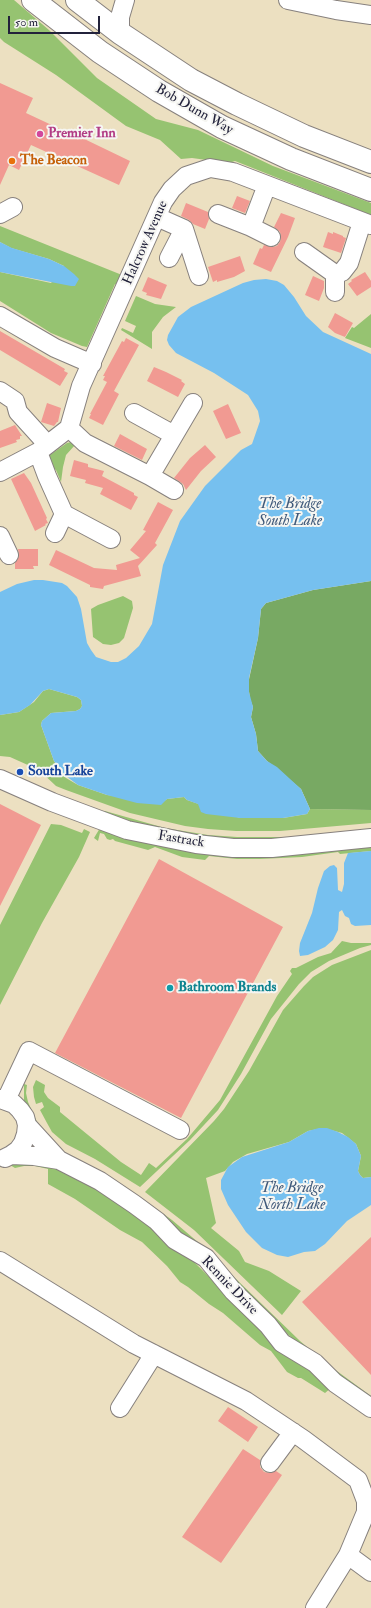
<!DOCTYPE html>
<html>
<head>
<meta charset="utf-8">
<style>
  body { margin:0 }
  #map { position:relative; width:371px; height:1608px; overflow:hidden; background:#ece0c1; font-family:"IM FELL Double Pica",serif }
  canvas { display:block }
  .scale { position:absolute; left:8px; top:16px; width:92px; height:18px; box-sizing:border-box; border:2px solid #22223b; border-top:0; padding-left:5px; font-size:12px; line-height:14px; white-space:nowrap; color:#22223b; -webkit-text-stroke:3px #f6f6f2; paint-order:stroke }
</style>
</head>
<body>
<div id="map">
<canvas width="371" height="1608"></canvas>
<div class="scale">50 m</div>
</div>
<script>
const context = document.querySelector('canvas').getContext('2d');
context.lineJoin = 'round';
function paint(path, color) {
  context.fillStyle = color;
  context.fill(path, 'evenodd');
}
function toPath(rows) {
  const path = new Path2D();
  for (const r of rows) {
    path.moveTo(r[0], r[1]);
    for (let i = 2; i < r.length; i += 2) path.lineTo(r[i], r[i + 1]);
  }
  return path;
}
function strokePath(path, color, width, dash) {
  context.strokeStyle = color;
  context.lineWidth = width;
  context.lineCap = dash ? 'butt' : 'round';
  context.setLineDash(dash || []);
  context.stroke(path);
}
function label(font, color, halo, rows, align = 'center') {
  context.font = font + ' "IM FELL Double Pica",serif';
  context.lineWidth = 4;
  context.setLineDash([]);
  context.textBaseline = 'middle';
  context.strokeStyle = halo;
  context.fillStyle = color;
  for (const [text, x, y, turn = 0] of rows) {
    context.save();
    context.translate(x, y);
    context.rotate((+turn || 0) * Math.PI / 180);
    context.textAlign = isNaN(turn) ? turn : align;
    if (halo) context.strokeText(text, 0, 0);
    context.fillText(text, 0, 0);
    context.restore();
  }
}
const green = toPath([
  [0,0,14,0,49,30,97,78,156,119,198,130,273,166,371,203,371,215,235,161,229,163,192,158,181,159,160,140,126,126,56,75,4,42,0,38],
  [0,226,122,275,122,287,115,284,87,347,82,346,51,333,0,301,0,272,51,283,64,266,49,259,11,248,0,242],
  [136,296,155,304,176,307,163,317,152,332,152,349,121,330,122,328,133,333,136,326,125,321],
  [371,314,371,348,345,338,352,327,354,328],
  [71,442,75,445,66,455,63,467,61,482,56,470,52,468,49,461,50,455,67,443],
  [123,596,132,601,133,608,124,638,119,643,111,645,103,644,93,637,91,609,98,605],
  [49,689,77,697,81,700,82,706,80,709,76,711,51,713,42,721,41,725,54,761,66,778,78,785,107,795,164,801,167,799,184,797,187,800,240,818,283,818,307,814,310,809,371,810,371,823,280,831,236,831,208,829,185,826,130,813,66,790,56,786,39,770,10,757,0,756,0,715,19,712,34,702,43,691],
  [105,811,165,828,208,835,237,837,290,837,371,829,371,832,287,840,237,841,166,832,104,815],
  [51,824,61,825,82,833,84,829,90,832,79,857,42,923,0,1005,0,925],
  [100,828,120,834,371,846,371,851,340,854,338,852,302,857,260,859,237,859,209,856,205,860,182,857,155,847,148,850,115,841,113,839,110,840,107,839,104,834,100,833,98,841,94,838],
  [342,941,351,943,371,943,371,945,360,948,329,961,311,972,299,984,271,1019,241,1074,218,1110,190,1140,140,1187,95,1159,66,1144,52,1132,47,1123,40,1110,44,1107,42,1102,36,1104,34,1097,33,1087,36,1080,45,1085,44,1092,48,1098,60,1107,60,1112,121,1162,141,1175,149,1163,156,1168,187,1139,220,1100,277,996,292,974,290,971,292,968,296,968,318,957,331,953],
  [371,950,371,1177,363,1178,360,1175,358,1171,361,1156,356,1144,342,1133,323,1128,308,1131,289,1142,247,1154,233,1162,225,1171,206,1178,216,1223,211,1228,239,1251,245,1262,269,1271,301,1291,282,1315,194,1230,145,1192,214,1121,224,1109,249,1071,283,1010,304,986,313,977,332,965],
  [24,1084,27,1085,26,1093,28,1102,38,1124,57,1148,126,1187,172,1220,199,1243,300,1341,326,1363,371,1396,371,1400,296,1342,175,1227,142,1202,47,1144,24,1101],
  [18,1163,48,1165,73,1176,129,1209,191,1259,270,1337,331,1388,325,1393,301,1378,298,1378,287,1372,271,1351,260,1345,223,1313,209,1304,188,1287,180,1282,167,1266,142,1242,120,1230,75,1199,48,1184,48,1169,35,1166,24,1166,15,1168,10,1165]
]);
const forest = toPath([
  [371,581,371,810,310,809,301,789,267,761,258,751,256,734,251,717,253,707,250,699,248,684,258,638,261,609,266,603,313,590]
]);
const water = toPath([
  [0,242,12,248,49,259,64,266,74,274,79,279,75,286,71,286,0,272],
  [266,279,277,281,284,285,294,297,306,316,323,332,371,354,371,581,313,590,266,603,261,609,258,638,249,678,249,692,253,707,251,717,256,734,258,751,267,761,277,767,301,789,310,809,307,814,283,818,240,818,206,814,201,812,198,804,187,800,184,797,167,799,161,805,137,803,107,795,78,785,62,773,54,761,41,725,42,721,51,713,76,711,80,709,82,706,81,700,77,697,49,689,43,691,30,705,19,712,0,715,0,592,17,584,34,580,43,580,62,583,67,586,77,597,81,609,87,643,91,650,96,657,111,662,118,662,126,658,139,646,152,624,163,565,180,521,205,486,241,450,252,444,260,421,258,411,248,395,214,373,176,353,169,345,167,340,168,335,178,317,191,307,243,283,254,280],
  [371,851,371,925,355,926,351,924,349,918,345,916,342,910,339,912,338,930,333,940,325,947,308,955,300,956,299,951,300,943,312,913,318,888,324,871,330,866,334,865,337,868,338,890,342,892,344,884,344,863,348,853],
  [319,1128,327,1128,338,1132,348,1137,356,1144,361,1156,358,1171,360,1175,363,1178,371,1177,371,1205,347,1221,325,1244,315,1251,304,1252,288,1257,277,1255,262,1248,246,1232,228,1205,221,1189,221,1180,228,1167,242,1157,289,1142,308,1131]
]);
const building = toPath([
  [0,83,33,98,26,113,73,135,74,134,130,161,119,185,31,145,19,170,9,165,0,185],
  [237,196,250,201,245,213,232,208],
  [186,203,208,212,209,219,205,229,193,224,189,220,181,216],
  [281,213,295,218,288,237,271,272,253,264,260,248,262,249,264,245,272,247,277,246,280,242,281,237,280,232,274,227],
  [328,232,333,234,333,232,343,236,343,237,346,238,341,253,323,247],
  [240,256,245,271,234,277,217,282,217,280,213,282,208,267],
  [365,272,371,281,371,287,357,296,348,284,352,281,351,280],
  [313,276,324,281,324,288,319,301,305,295],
  [148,277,167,285,161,299,146,295,147,293,142,291],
  [335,313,353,323,345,337,335,333,328,327],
  [0,331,65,369,64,371,68,373,60,386,0,350],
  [126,338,139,345,114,391,119,394,103,425,89,418,91,414,90,414,107,382,103,380,105,376,103,376,122,341,124,342],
  [154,367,166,372,182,380,181,381,185,384,178,397,147,381],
  [47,403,61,408,58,422,57,422,54,426,41,422],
  [228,404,241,433,226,439,213,411],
  [15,425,22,436,20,436,20,439,16,440,17,442,0,448,0,431],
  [120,434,147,449,142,460,114,446],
  [205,445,216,457,201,471,186,490,183,484,174,478,190,458],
  [74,460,88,464,88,467,104,471,102,476,134,493,134,495,138,497,131,510,100,494,103,488,85,483,86,480,70,476],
  [24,473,31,483,47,518,46,519,48,523,45,524,46,525,35,531,11,479],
  [158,502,173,510,155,543,157,545,138,566,141,576,104,586,103,589,90,587,90,585,49,565,56,550,94,568,117,570,116,565,140,558,130,550,146,531,143,530],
  [18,549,38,549,38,566,33,566,34,569,15,569,15,563,19,556],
  [0,804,41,825,0,906],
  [159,859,283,927,181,1118,55,1053],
  [371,1237,371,1375,302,1302],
  [228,1407,258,1427,248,1442,218,1421],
  [243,1449,260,1460,260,1467,264,1472,269,1473,276,1471,282,1475,221,1563,182,1537]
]);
const minor = toPath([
  [288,0,336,10,371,15],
  [120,33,120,17,125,0],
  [0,214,13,207],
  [218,214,251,227,267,185],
  [157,217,184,229,169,258],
  [251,227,271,237],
  [184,229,199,276],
  [304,252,335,274,342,272,349,263,362,222],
  [335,292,335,274],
  [0,316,55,348,92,364],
  [0,391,15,401,18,412,47,444],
  [193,403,150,476,85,443,69,428,81,386,163,202,172,189,186,176,210,168,233,172,371,225],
  [134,413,174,435],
  [69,428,38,452,47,476,64,514,111,539],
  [0,472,38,452],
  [150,476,174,490],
  [55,533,64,514],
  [0,536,9,555],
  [0,779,52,802,127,830,196,844,233,848,272,848,371,838],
  [0,1099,14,1104,20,1110,25,1117,27,1125,26,1134,23,1143,18,1150,11,1155,5,1158],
  [6,1100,29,1051,180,1130],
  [27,1125,59,1160],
  [11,1155,34,1156,59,1160,100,1181,134,1204,157,1221,175,1240,206,1258,233,1291,268,1325,282,1343,315,1363,335,1383,371,1408],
  [0,1261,134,1344,246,1401,303,1439,358,1480,366,1501,366,1512,348,1555,315,1608],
  [120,1408,154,1354],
  [270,1463,293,1432],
  [348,1555,371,1572]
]);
const major = toPath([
  [33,0,100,52,159,91,222,127,291,159,371,190],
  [77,0,120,33,191,80,237,104,304,136,371,162]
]);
const markers = [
  [40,134,4,"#d1479c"],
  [12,161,4,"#e8710a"],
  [20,772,4,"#1a4fb4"],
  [170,988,4,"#0f9aa8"]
];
const streetNames = [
  ["Bob Dunn Way",194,110,30],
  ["Halcrow Avenue",146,243,-66],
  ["Fastrack",181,840,9],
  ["Rennie Drive",229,1286,46]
];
const hotelNames = [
  ["Premier Inn",48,134]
];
const foodNames = [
  ["The Beacon",20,161]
];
const transitNames = [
  ["South Lake",28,772]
];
const cultureNames = [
  ["Bathroom Brands",178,988]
];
const waterNames = [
  ["The Bridge",290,505],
  ["South Lake",290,522],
  ["The Bridge",292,1189],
  ["North Lake",292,1206]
];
paint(green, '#96c371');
paint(forest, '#78a963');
paint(water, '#76c0ef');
paint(building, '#f19a92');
strokePath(minor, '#87817e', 20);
strokePath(major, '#87817e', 24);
strokePath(minor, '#fff', 18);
strokePath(major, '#fff', 22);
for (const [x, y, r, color] of markers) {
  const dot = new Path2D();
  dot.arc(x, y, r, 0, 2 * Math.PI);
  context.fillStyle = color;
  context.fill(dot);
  strokePath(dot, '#f6f6f2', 1.5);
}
label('14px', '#22223b', '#f6f6f2', streetNames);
label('bold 14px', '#b23c85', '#f6f6f2', hotelNames, 'left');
label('bold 14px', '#c56008', '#f6f6f2', foodNames, 'left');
label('bold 14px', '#164399', '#f6f6f2', transitNames, 'left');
label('bold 14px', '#0d838f', '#f6f6f2', cultureNames, 'left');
label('italic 15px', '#3f597a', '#f6f6f2', waterNames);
</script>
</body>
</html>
